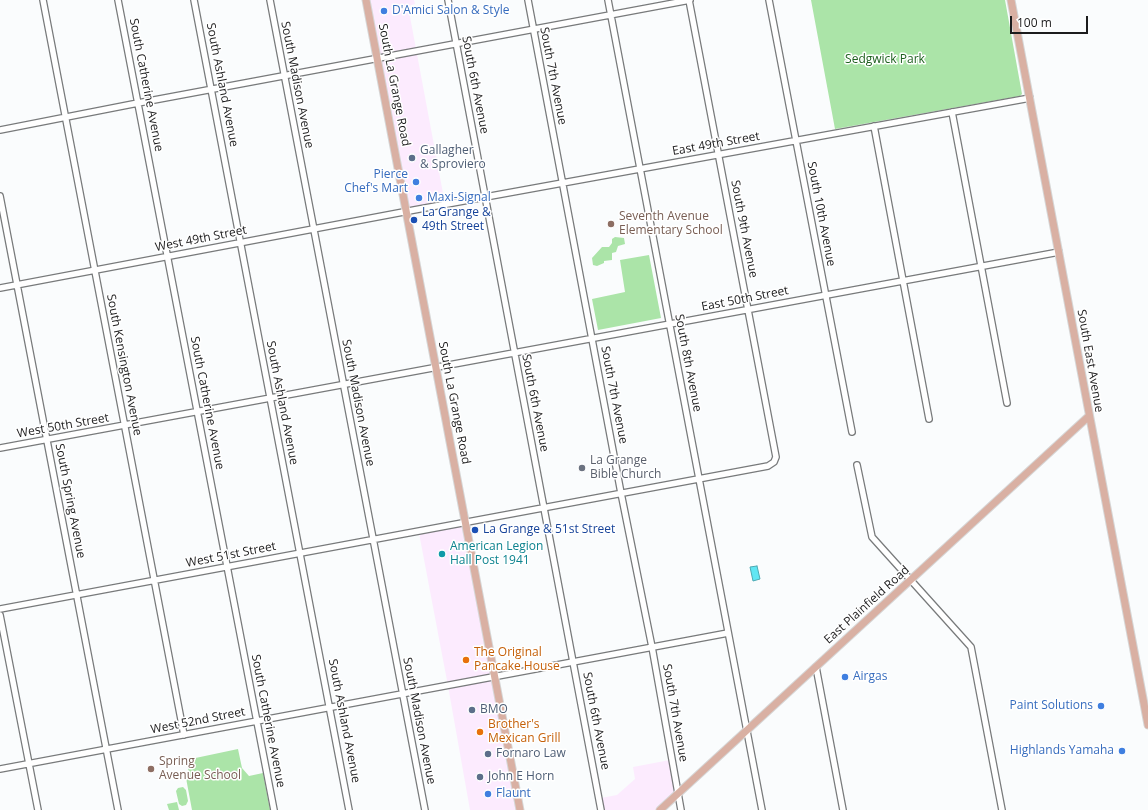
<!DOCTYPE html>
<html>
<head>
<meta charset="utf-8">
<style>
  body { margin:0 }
  #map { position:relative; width:1148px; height:810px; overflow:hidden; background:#fafcfd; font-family:"Open Sans",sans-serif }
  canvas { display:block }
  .scale { position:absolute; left:1010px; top:16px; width:78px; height:18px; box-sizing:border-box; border:2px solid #1c1c1d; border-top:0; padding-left:5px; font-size:12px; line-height:14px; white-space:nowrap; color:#1c1c1d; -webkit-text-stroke:3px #fff; paint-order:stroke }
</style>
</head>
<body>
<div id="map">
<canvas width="1148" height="810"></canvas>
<div class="scale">100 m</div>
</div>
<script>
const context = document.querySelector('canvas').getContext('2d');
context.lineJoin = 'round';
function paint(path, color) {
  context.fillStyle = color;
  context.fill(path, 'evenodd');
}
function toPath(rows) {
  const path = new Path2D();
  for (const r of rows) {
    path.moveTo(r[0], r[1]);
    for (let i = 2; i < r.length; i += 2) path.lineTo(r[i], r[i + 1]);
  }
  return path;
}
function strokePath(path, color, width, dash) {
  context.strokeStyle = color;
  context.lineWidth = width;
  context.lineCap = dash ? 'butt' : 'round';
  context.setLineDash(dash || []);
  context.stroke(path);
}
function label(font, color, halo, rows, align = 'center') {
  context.font = font + ' "Open Sans",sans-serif';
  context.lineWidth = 3;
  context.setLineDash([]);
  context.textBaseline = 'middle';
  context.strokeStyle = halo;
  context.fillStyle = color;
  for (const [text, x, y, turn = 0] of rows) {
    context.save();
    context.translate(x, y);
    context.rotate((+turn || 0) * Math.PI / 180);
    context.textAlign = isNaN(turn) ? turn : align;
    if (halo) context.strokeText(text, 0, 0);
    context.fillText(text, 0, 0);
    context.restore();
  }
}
const commercial = toPath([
  [369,0,414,0,415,4,408,6,445,204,409,210],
  [464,525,516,810,470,810,448,686,419,533],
  [670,760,675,792,656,810,598,810,596,799,617,795,635,779,633,767]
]);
const green = toPath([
  [811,0,1005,0,1022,94,1020,96,835,129],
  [615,237,624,238,625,244,618,246,616,252,612,253,612,260,604,261,604,263,597,266,593,265,592,258,602,247,609,247,612,243,612,239],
  [649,255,661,318,598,330,592,299,625,292,620,260],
  [238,749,242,768,249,776,263,773,270,810,192,810,186,778,190,777,186,760],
  [183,787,186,790,188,801,186,805,182,806,179,804,176,791,178,788],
  [177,802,179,810,169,810,167,804]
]);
const water = toPath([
  [757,566,760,579,753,581,750,567,757,566]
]);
const minor = toPath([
  [43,0,184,735],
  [118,0,274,810],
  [194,0,349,810],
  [270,0,425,810],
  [448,0,601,810],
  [528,0,621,493,652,647,681,810],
  [608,0,762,810],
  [769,0,852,432],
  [952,112,1007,403],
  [874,126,929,419],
  [0,130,138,103,690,0],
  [0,196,118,810],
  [0,288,414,210,1030,98],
  [0,448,1059,252],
  [857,465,872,537,971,647,1002,810],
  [0,609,768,466,774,462,776,457,689,0],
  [0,615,38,810],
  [816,667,843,810],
  [0,769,728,633]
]);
const major = toPath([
  [366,0,520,810],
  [1011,0,1148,725],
  [660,810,1089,416]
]);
const markers = [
  [384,11,4,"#3f7fe0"],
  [412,158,4,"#5c6f8a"],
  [416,182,4,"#3f7fe0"],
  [419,198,4,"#3f7fe0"],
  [414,220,4,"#1a4fb4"],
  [611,224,4,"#8d6e63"],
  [582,468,4,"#6b7280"],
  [475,530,4,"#1a4fb4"],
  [442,554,4,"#0f9aa8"],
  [466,660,4,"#e8710a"],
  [845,677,4,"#3f7fe0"],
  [1101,706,4,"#3f7fe0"],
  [472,710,4,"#5c6f8a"],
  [480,732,4,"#e8710a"],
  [1122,751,4,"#3f7fe0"],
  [488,754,4,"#5c6f8a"],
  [151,769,4,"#8d6e63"],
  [480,777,4,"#5c6f8a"],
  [488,794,4,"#3f7fe0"]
];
const shopNames = [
  ["D'Amici Salon & Style",392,11],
  ["Pierce",408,175,"right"],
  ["Chef's Mart",408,189,"right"],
  ["Maxi-Signal",427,198],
  ["Airgas",853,677],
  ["Paint Solutions",1093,706,"right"],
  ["Highlands Yamaha",1114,751,"right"],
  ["Flaunt",496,794]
];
const parkNames = [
  ["Sedgwick Park",885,60]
];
const streetNames = [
  ["South 7th Avenue",553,76,79],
  ["South Catherine Avenue",146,85,79],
  ["South Ashland Avenue",222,85,79],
  ["South Madison Avenue",297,85,79],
  ["South La Grange Road",394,85,79],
  ["South 6th Avenue",475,85,79],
  ["East 49th Street",716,144,-10],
  ["South 10th Avenue",821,214,79],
  ["South 9th Avenue",744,229,79],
  ["West 49th Street",201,239,-11],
  ["East 50th Street",745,299,-11],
  ["South East Avenue",1090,361,80],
  ["South 8th Avenue",688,363,79],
  ["South Kensington Avenue",124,365,79],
  ["South 7th Avenue",614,395,79],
  ["South Catherine Avenue",207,403,79],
  ["South Ashland Avenue",282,403,79],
  ["South Madison Avenue",358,403,79],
  ["South La Grange Road",454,403,79],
  ["South 6th Avenue",535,403,79],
  ["West 50th Street",63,426,-10],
  ["South Spring Avenue",70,501,79],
  ["West 51st Street",231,555,-11],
  ["East Plainfield Road",867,605,-42],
  ["South 7th Avenue",675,713,80],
  ["West 52nd Street",198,721,-11],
  ["South Catherine Avenue",268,721,79],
  ["South Ashland Avenue",344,721,79],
  ["South Madison Avenue",419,721,79],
  ["South 6th Avenue",596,721,79]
];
const serviceNames = [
  ["Gallagher",420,151],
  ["& Sproviero",420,165],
  ["BMO",480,710],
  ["Fornaro Law",496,754],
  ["John E Horn",488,777]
];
const transitNames = [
  ["La Grange &",422,213],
  ["49th Street",422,227],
  ["La Grange & 51st Street",483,530]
];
const educationNames = [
  ["Seventh Avenue",619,217],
  ["Elementary School",619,231],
  ["Spring",159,762],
  ["Avenue School",159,776]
];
const worshipNames = [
  ["La Grange",590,461],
  ["Bible Church",590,475]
];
const cultureNames = [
  ["American Legion",450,547],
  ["Hall Post 1941",450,561]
];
const foodNames = [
  ["The Original",474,653],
  ["Pancake House",474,667],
  ["Brother's",488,725],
  ["Mexican Grill",488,739]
];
paint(commercial, '#fcebfe');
paint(green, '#abe4a8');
paint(water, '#60e6f3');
strokePath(water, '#4ca9b3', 1);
strokePath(minor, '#787a7b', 8);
strokePath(major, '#d6d6d6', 9);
strokePath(minor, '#fff', 5.5);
strokePath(major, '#d9b0a3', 7);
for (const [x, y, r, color] of markers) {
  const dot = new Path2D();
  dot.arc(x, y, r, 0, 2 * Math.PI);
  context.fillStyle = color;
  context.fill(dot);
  strokePath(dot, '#fff', 1.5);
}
label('12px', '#366cbe', '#fff', shopNames, 'left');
label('12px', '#1e601f', '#fff', parkNames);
label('12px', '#1c1c1d', '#fff', streetNames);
label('12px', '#4e5e75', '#fff', serviceNames, 'left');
label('12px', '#164399', '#fff', transitNames, 'left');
label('12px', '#785e54', '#fff', educationNames, 'left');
label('12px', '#5b616d', '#fff', worshipNames, 'left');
label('12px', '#0d838f', '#fff', cultureNames, 'left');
label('12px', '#c56008', '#fff', foodNames, 'left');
</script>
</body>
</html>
